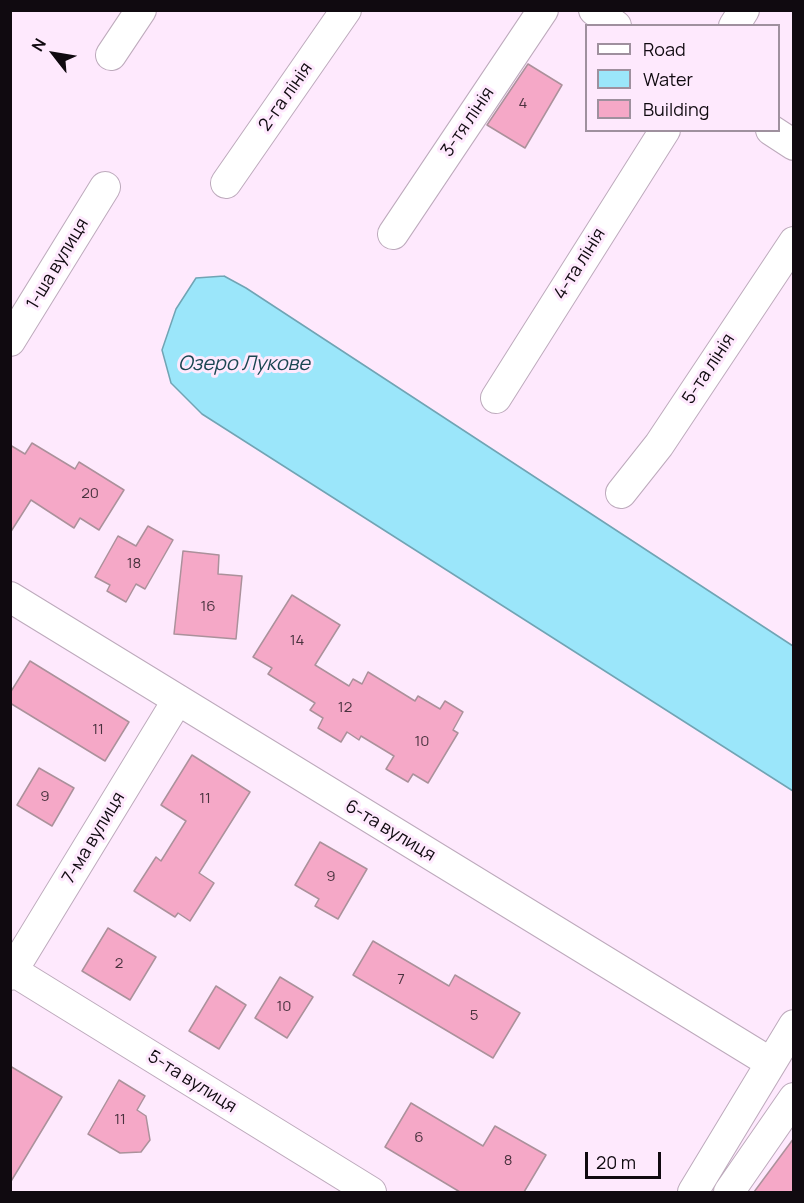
<!DOCTYPE html>
<html>
<head>
<meta charset="utf-8">
<style>
  body { margin:0 }
  #map { position:relative; width:804px; height:1203px; overflow:hidden; background:#fee9fd; font-family:Manrope,sans-serif }
  canvas { display:block }
  .frame { position:absolute; inset:0; border:12px solid #100a10; pointer-events:none }
  .legend { position:absolute; left:585px; top:24px; width:195px; height:108px; box-sizing:border-box; background:#fee9fd; border:2px solid #9f909e; margin:0; padding:8px 10px; list-style:none; font-size:18px; color:#100a10 }
  .legend li { display:flex; align-items:center; gap:12px; height:30px }
  .legend b { width:30px; border:2px solid #9f909e }
  .north { position:absolute; left:24px; top:24px; width:60px; height:60px; -webkit-text-stroke:4px #fee9fd; paint-order:stroke; rotate:301deg; font-size:16px; font-weight:700; line-height:24px; text-align:center; color:#100a10 }
  .north::after { content:''; display:block; margin:auto; width:21px; height:27px; background:#100a10; clip-path:polygon(50% 0,100% 100%,50% 72%,0 100%) }
  .scale { position:absolute; left:585px; top:1152px; width:76px; height:27px; box-sizing:border-box; border:3px solid #100a10; border-top:0; padding-left:8px; font-size:18px; line-height:21px; white-space:nowrap; color:#100a10; -webkit-text-stroke:4px #fee9fd; paint-order:stroke }
</style>
</head>
<body>
<div id="map">
<canvas width="804" height="1203"></canvas>
<div class="frame"></div>
<ul class="legend">
<li><b style="height:8px;background:#fff"></b>Road</li>
<li><b style="height:16px;background:#9be6fa"></b>Water</li>
<li><b style="height:16px;background:#f5a8c7"></b>Building</li>
</ul>
<div class="north">N</div>
<div class="scale">20 m</div>
</div>
<script>
const context = document.querySelector('canvas').getContext('2d');
context.lineJoin = 'round';
function paint(path, color) {
  context.fillStyle = color;
  context.fill(path, 'evenodd');
}
function toPath(rows) {
  const path = new Path2D();
  for (const r of rows) {
    path.moveTo(r[0], r[1]);
    for (let i = 2; i < r.length; i += 2) path.lineTo(r[i], r[i + 1]);
  }
  return path;
}
function strokePath(path, color, width, dash) {
  context.strokeStyle = color;
  context.lineWidth = width;
  context.lineCap = dash ? 'butt' : 'round';
  context.setLineDash(dash || []);
  context.stroke(path);
}
function label(font, color, halo, rows, align = 'center') {
  context.font = font + ' Manrope,sans-serif';
  context.lineWidth = 6;
  context.setLineDash([]);
  context.textBaseline = 'middle';
  context.strokeStyle = halo;
  context.fillStyle = color;
  for (const [text, x, y, turn = 0] of rows) {
    context.save();
    context.translate(x, y);
    context.rotate((+turn || 0) * Math.PI / 180);
    context.textAlign = isNaN(turn) ? turn : align;
    if (halo) context.strokeText(text, 0, 0);
    context.fillText(text, 0, 0);
    context.restore();
  }
}
const water = toPath([
  [224,276,246,288,793,646,793,791,202,414,171,383,162,350,176,309,196,278,224,276]
]);
const building = toPath([
  [528,64,562,85,525,148,487,125,528,64],
  [32,443,75,469,79,462,124,490,99,530,80,518,74,528,31,500,10,533,10,445,25,454,32,443],
  [148,526,173,540,145,589,136,584,126,602,107,591,110,585,95,577,118,536,136,546,148,526],
  [183,551,219,555,218,574,242,576,236,639,174,634,183,551],
  [292,595,340,625,315,665,349,686,353,679,362,684,368,672,415,701,418,696,440,709,445,701,463,712,453,730,458,733,428,783,413,774,408,782,386,769,394,756,361,736,359,740,347,732,341,742,318,728,323,718,310,710,315,703,268,674,272,668,253,657,292,595],
  [30,661,129,722,105,761,10,703,10,693,30,661],
  [192,755,250,792,199,873,214,883,190,921,178,913,175,917,134,891,156,857,161,861,186,821,161,805,192,755],
  [39,768,74,788,52,826,17,805,39,768],
  [320,842,367,869,338,919,315,906,319,899,295,885,320,842],
  [108,928,156,957,130,1000,82,971,108,928],
  [373,941,449,986,455,975,520,1013,493,1058,353,975,373,941],
  [280,977,313,997,287,1038,255,1018,280,977],
  [216,986,246,1005,219,1049,189,1031,216,986],
  [10,1066,62,1097,10,1183,10,1066],
  [119,1080,145,1096,137,1110,146,1116,150,1140,141,1152,120,1153,88,1134,119,1080],
  [411,1103,483,1146,495,1126,546,1155,524,1192,460,1192,385,1147,411,1103],
  [794,1138,794,1192,754,1192,794,1138]
]);
const minor = toPath([
  [594,10,616,26],
  [734,26,744,10],
  [111,55,141,10],
  [771,130,794,145],
  [226,183,346,10],
  [393,234,543,10],
  [10,341,105,187],
  [496,398,665,130],
  [621,493,659,445,794,242],
  [10,597,771,1063],
  [13,971,371,1192],
  [10,975,177,701],
  [693,1192,794,1025],
  [729,1192,794,1098]
]);
const numberNames = [
  ["4",523,104],
  ["20",90,494],
  ["18",134,564],
  ["16",208,607],
  ["14",297,641],
  ["12",345,708],
  ["11",98,730],
  ["10",422,742],
  ["9",45,797],
  ["11",205,799],
  ["9",331,877],
  ["2",119,964],
  ["7",401,980],
  ["10",284,1007],
  ["5",474,1016],
  ["11",120,1120],
  ["6",419,1138],
  ["8",508,1161]
];
const streetNames = [
  ["2-га лінія",286,97,-55],
  ["3-тя лінія",468,122,-56],
  ["1-ша вулиця",58,264,-59],
  ["4-та лінія",580,264,-58],
  ["5-та лінія",709,369,-57],
  ["6-та вулиця",390,831,31],
  ["7-ма вулиця",94,838,-59],
  ["5-та вулиця",192,1082,32]
];
const waterNames = [
  ["Озеро Лукове",244,364]
];
paint(water, '#9be6fa');
strokePath(water, '#71a4b4', 1.5);
paint(building, '#f5a8c7');
strokePath(building, '#ab919b', 1.5);
strokePath(minor, '#bdaabc', 32);
strokePath(minor, '#fff', 30);
label('15px', '#49323e', null, numberNames);
label('18px', '#100a10', '#fee9fd', streetNames);
label('italic 20px', '#1a4651', '#fee9fd', waterNames);
</script>
</body>
</html>
